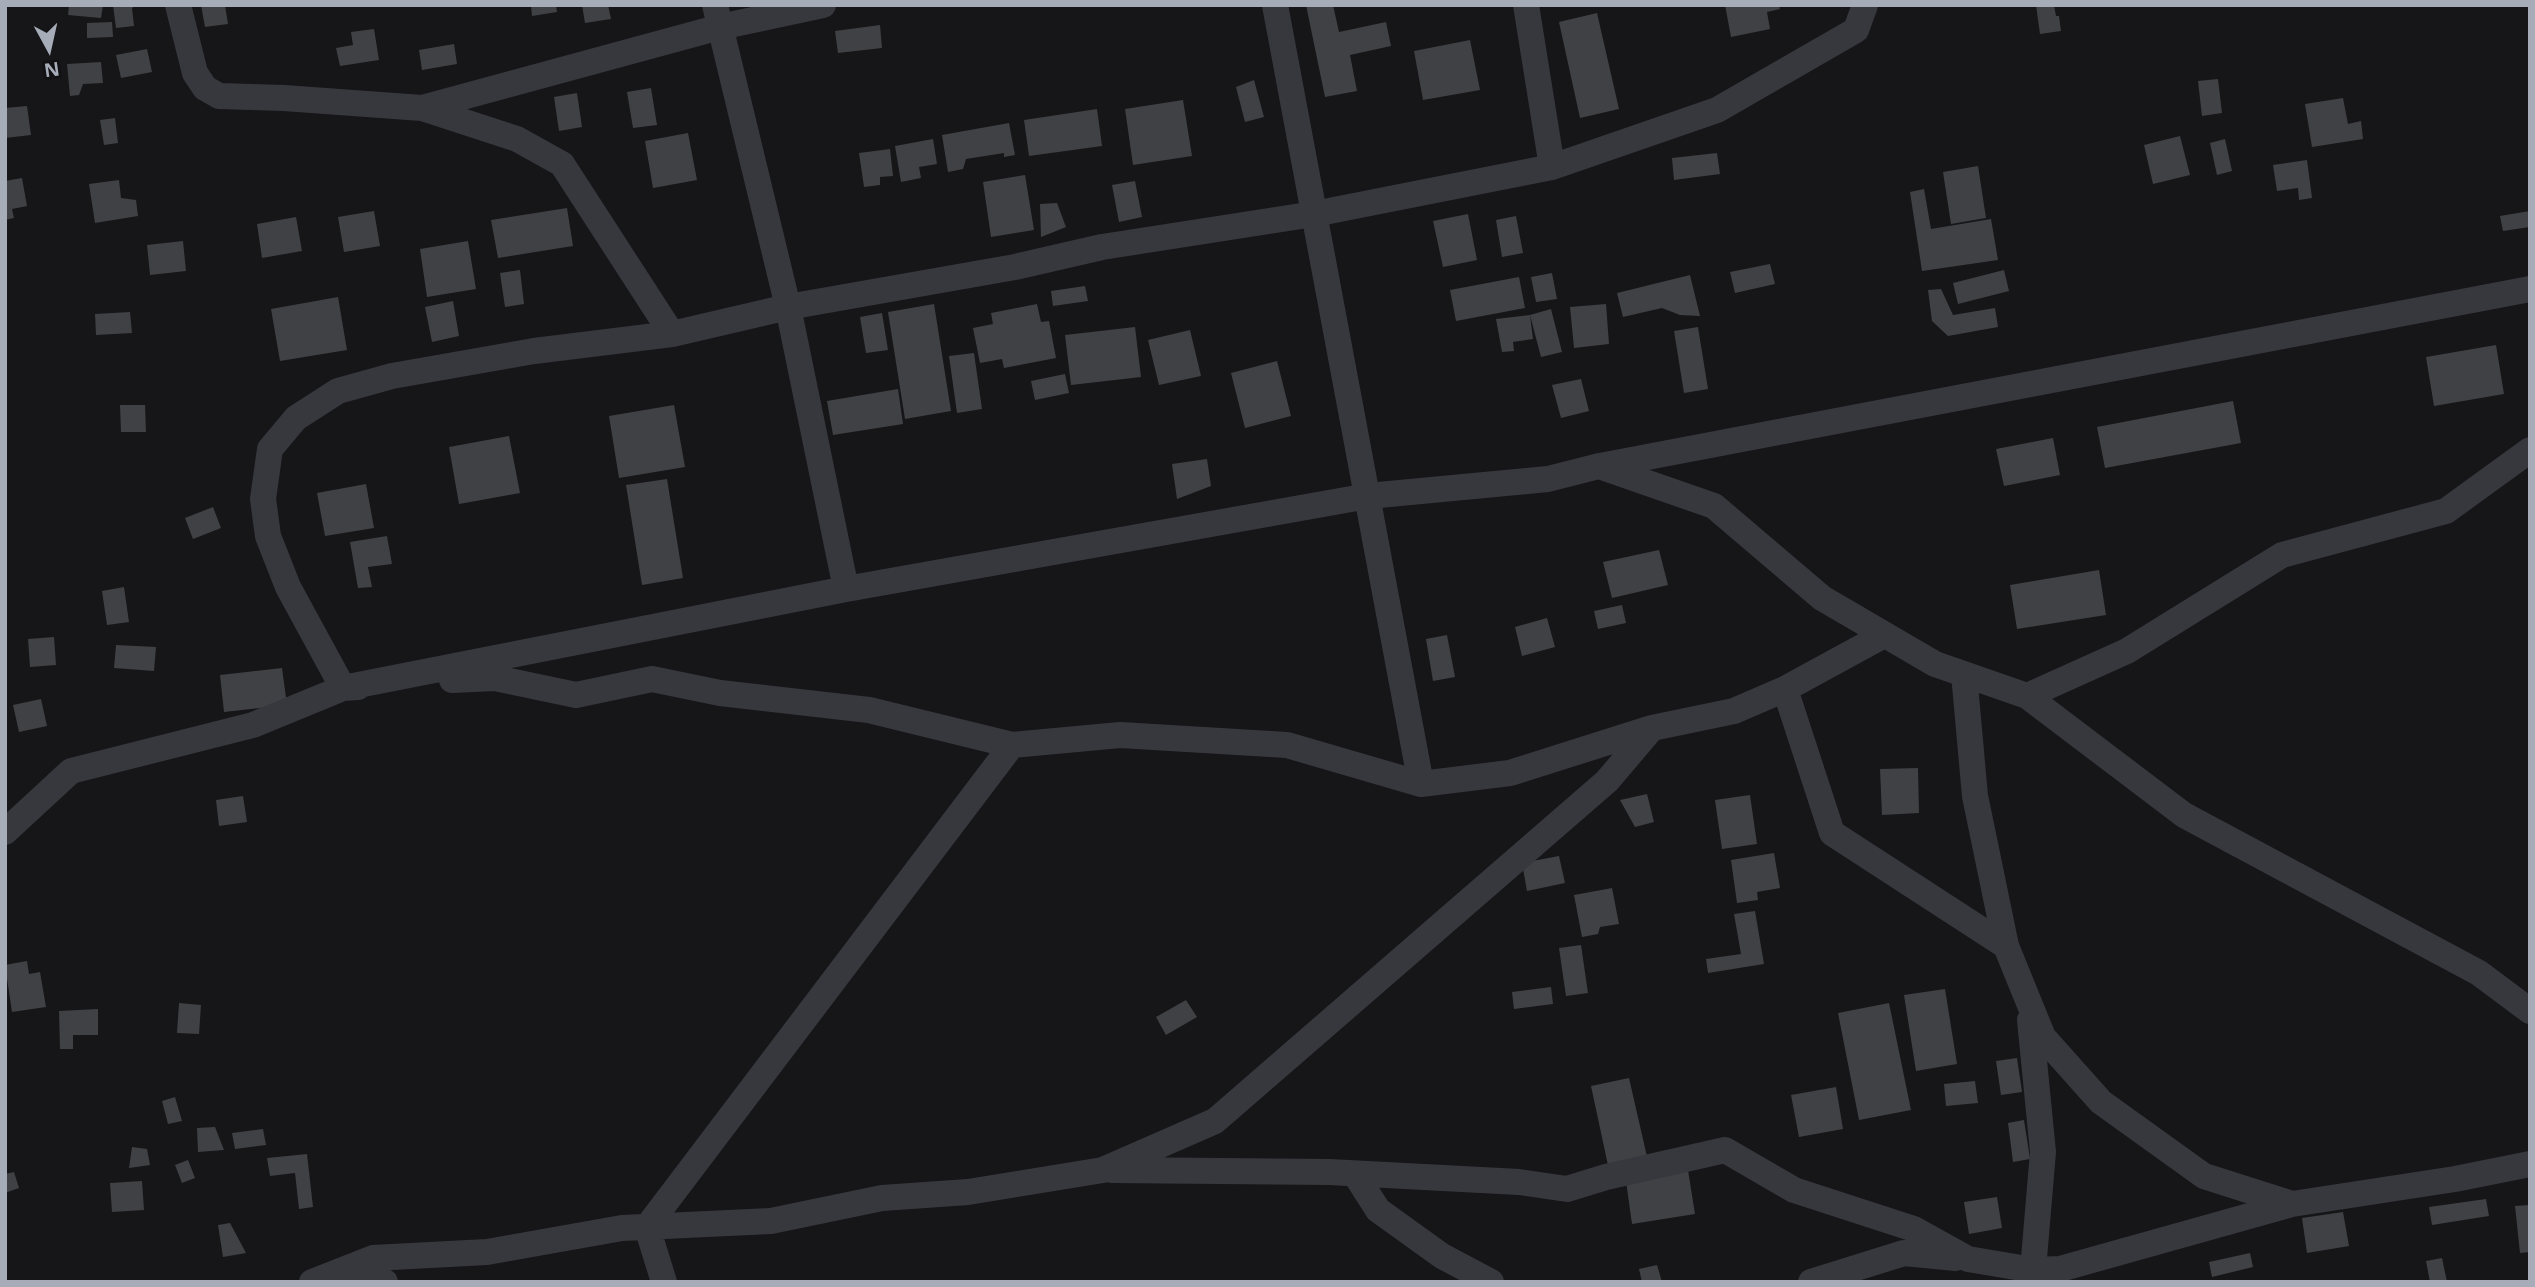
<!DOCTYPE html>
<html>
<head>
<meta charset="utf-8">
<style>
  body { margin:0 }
  #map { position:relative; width:2535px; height:1287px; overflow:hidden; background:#161618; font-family:"Open Sans",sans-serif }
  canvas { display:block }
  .frame { position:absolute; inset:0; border:7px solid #a7acb9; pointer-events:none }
  .north { position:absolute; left:14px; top:14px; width:70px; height:70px; -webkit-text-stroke:5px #111113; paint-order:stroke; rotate:172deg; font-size:19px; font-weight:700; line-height:28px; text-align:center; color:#a7acb9 }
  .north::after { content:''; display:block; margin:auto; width:24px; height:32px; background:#a7acb9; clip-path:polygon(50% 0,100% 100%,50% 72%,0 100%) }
</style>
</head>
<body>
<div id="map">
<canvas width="2535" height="1287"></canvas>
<div class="frame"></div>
<div class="north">N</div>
</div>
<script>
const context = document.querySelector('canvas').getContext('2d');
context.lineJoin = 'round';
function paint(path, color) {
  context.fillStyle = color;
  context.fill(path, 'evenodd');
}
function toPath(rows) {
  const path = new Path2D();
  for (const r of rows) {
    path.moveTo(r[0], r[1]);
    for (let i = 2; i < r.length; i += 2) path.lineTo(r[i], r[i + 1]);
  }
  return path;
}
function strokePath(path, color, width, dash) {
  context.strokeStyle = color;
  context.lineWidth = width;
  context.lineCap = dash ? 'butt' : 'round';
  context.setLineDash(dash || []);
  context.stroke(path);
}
const building = toPath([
  [69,5,103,5,101,18,68,15],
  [113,5,137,5,132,8,134,26,116,28],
  [201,5,225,5,228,24,205,27],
  [531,5,556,5,557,12,532,16],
  [582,5,608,5,611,19,585,23],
  [1306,5,1333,5,1339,32,1386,22,1391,46,1350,55,1357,91,1325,97],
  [1725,5,1779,5,1780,9,1767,12,1770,29,1731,37],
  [2036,5,2054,5,2056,16,2059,16,2061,31,2040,34],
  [1597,13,1619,109,1580,118,1559,22],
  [112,22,113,37,87,38,87,23],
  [880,25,882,48,838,53,835,31],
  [374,29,379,60,340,66,336,48,353,45,351,32],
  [1470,40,1480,90,1423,100,1414,51],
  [454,44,457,64,422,70,419,50],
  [147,49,152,72,121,78,116,55],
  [101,62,103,83,83,84,79,95,70,96,67,64],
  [2218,79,2222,113,2202,116,2198,81],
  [1254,80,1264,117,1245,122,1236,87],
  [651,88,657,125,633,128,627,92],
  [577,93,582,127,559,131,554,97],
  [2343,98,2348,124,2361,121,2363,139,2312,147,2305,104],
  [1183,100,1192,156,1133,165,1125,109],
  [27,106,31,135,5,138,5,108],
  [1097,109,1102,146,1029,156,1024,120],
  [115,118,118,143,104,145,100,120],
  [1009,123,1015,155,1004,157,1004,153,966,159,963,169,948,172,942,135],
  [688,133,697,180,653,188,645,141],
  [2180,136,2190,175,2153,184,2144,145],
  [933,139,937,164,919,167,921,178,901,182,895,146],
  [2225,139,2232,171,2217,175,2210,143],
  [890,149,893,176,880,177,880,185,864,187,859,153],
  [1717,153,1720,174,1674,180,1672,158],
  [2307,160,2312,198,2299,200,2298,188,2277,191,2273,165],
  [1978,166,1986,218,1951,224,1943,172],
  [1025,175,1034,230,991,237,983,182],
  [22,178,27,206,12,209,14,218,5,220,5,181],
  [119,180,121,198,136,200,138,216,95,223,89,184],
  [1135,181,1142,217,1119,222,1112,185],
  [1924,189,1931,229,1991,219,1998,260,1922,271,1910,192],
  [1057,203,1066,227,1041,237,1040,204],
  [567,208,573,246,498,258,491,220],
  [374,211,380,246,344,252,338,217],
  [2530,211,2530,227,2503,231,2500,216],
  [1468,214,1477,260,1443,267,1433,221],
  [1516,216,1523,253,1502,257,1496,220],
  [296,217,302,251,262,258,257,224],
  [183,241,186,271,150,275,147,245],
  [468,241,476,289,427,297,420,249],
  [1770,264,1775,284,1735,293,1730,272],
  [520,270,524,304,505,307,500,273],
  [2004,270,2009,291,1958,304,1953,283],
  [1552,273,1557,299,1536,302,1531,277],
  [1690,275,1700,316,1680,315,1662,308,1623,317,1617,293],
  [1519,277,1525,308,1456,321,1450,290],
  [1085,286,1088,301,1053,306,1051,291],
  [1941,289,1953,315,1995,308,1998,327,1948,336,1932,321,1928,290],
  [338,297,347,350,280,361,271,309],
  [453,301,459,336,432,342,425,307],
  [934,304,951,411,905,419,888,312],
  [1037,304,1041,322,1049,321,1056,358,1004,368,1002,359,980,363,973,328,993,324,991,313],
  [1606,304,1609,344,1574,348,1570,307],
  [1551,309,1562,352,1541,357,1530,315],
  [130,312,132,333,96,335,95,314],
  [882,313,888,350,866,353,860,317],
  [1530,315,1533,339,1513,342,1514,351,1502,352,1496,319],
  [1135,327,1141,377,1071,385,1065,335],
  [1698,327,1708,389,1684,393,1674,331],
  [1190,330,1201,376,1159,385,1148,340],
  [2496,345,2504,394,2434,406,2426,357],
  [974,353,982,409,957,413,949,356],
  [1277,361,1291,416,1245,428,1231,373],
  [1065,374,1069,393,1035,400,1031,381],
  [1581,379,1589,411,1561,418,1552,385],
  [898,389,903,424,833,435,827,401],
  [2233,401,2241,443,2105,468,2097,427],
  [120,405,145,405,146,432,121,432],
  [674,405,685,467,619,478,609,416],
  [509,436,520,493,459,504,449,447],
  [2053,438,2060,475,2004,486,1996,449],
  [1207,459,1211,486,1177,499,1172,464],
  [667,479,683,578,642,585,626,485],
  [366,484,374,528,325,536,317,493],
  [213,507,221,528,193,539,185,518],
  [387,536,392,564,368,567,372,587,358,588,350,542],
  [1659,550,1668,585,1612,598,1603,562],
  [2099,570,2106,615,2017,629,2010,585],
  [124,587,129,622,107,625,102,591],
  [1622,605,1626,623,1598,629,1594,611],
  [1547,618,1555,647,1522,656,1515,627],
  [1447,635,1455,677,1433,681,1426,639],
  [54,637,56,665,30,667,28,639],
  [116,645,156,647,154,671,114,668],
  [282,668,287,705,224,712,220,675],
  [41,699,47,726,19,732,13,705],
  [1918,768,1919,813,1882,815,1880,769],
  [1647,794,1654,822,1635,827,1620,800],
  [1750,795,1757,844,1722,849,1715,800],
  [243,796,247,822,219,826,216,800],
  [1774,853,1780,888,1757,892,1758,900,1737,903,1731,860],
  [1559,856,1565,883,1527,891,1522,863],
  [1612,888,1619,924,1600,927,1598,934,1582,937,1574,895],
  [1755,911,1764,964,1708,973,1706,959,1741,954,1734,914],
  [1581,945,1588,993,1566,996,1559,948],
  [27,961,29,974,40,972,46,1007,12,1012,5,965],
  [1551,987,1553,1004,1514,1009,1512,992],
  [1945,989,1957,1064,1916,1071,1904,995],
  [1186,1000,1197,1017,1166,1035,1156,1017],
  [179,1003,201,1005,199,1034,177,1033],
  [1889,1003,1911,1110,1859,1120,1838,1013],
  [98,1009,98,1035,73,1035,73,1049,60,1049,59,1011],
  [2017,1058,2022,1092,2001,1095,1996,1061],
  [1629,1078,1648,1161,1609,1170,1591,1086],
  [1975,1081,1978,1103,1946,1106,1944,1084],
  [1836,1087,1843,1129,1799,1137,1791,1095],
  [175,1097,182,1121,168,1124,162,1101],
  [2024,1120,2030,1159,2013,1162,2008,1123],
  [215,1127,224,1150,198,1152,197,1128],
  [263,1129,266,1145,235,1149,232,1133],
  [132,1147,147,1149,150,1165,129,1168],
  [307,1154,313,1207,299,1209,295,1173,270,1176,267,1158],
  [188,1160,195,1178,182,1183,175,1165],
  [1687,1164,1695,1214,1632,1224,1625,1174],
  [14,1172,19,1188,5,1193,5,1174],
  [142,1181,144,1210,112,1212,110,1183],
  [1997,1197,2002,1228,1969,1234,1964,1202],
  [2486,1199,2489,1216,2432,1225,2429,1207],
  [2530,1205,2530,1252,2520,1253,2515,1206],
  [2343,1212,2349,1246,2307,1253,2302,1218],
  [230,1223,246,1253,223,1257,218,1225],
  [2250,1253,2253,1267,2212,1277,2209,1262],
  [2442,1258,2447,1282,2430,1282,2426,1261],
  [1657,1265,1662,1282,1642,1282,1639,1269]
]);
const street = toPath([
  [178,5,195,73,205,88,219,96,284,98,422,108,517,139,562,164,672,334],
  [715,5,788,307,846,589],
  [1275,5,1421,784],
  [1526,5,1552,167],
  [1865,5,1856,30,1717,110,1552,167,1314,214,1102,247,1015,267,788,307,672,334,534,351,392,376,338,391,296,418,270,449,263,499,268,536,288,587,343,688,846,589,1368,496,1548,479,1599,466,1714,506,1822,598,1935,664,2027,696,2184,815,2479,973,2530,1011],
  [422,108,720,27,823,5],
  [1600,466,2530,289],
  [1964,674,1975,796,2006,946],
  [452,680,495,678,576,695,652,679,720,693,869,710,1012,745,1120,735,1287,745,1421,784,1510,773,1652,728],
  [1785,689,1832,833,2006,946,2043,1037,2101,1102,2204,1176,2292,1204],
  [2027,696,2127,651,2282,555,2446,511,2530,450],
  [5,832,71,771,253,725,343,688,358,687],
  [2030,1020,2043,1152,2033,1270],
  [1112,1170,1329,1172,1519,1182,1567,1189,1606,1177,1725,1150,1794,1190,1914,1229,1968,1259,2033,1270,2060,1269,2292,1204,2455,1179,2530,1164],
  [1355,1174,1378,1210,1442,1256,1491,1282],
  [338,1280,372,1277,385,1282],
  [312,1282,373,1258,487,1252,622,1228,771,1221,882,1198,968,1192,1103,1170,1215,1121,1607,781,1652,728,1734,711,1785,689,1884,635],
  [664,1282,647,1227,1012,745],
  [1811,1282,1904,1253,1956,1258]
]);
paint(building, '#404145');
strokePath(street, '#37383e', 26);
</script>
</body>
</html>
